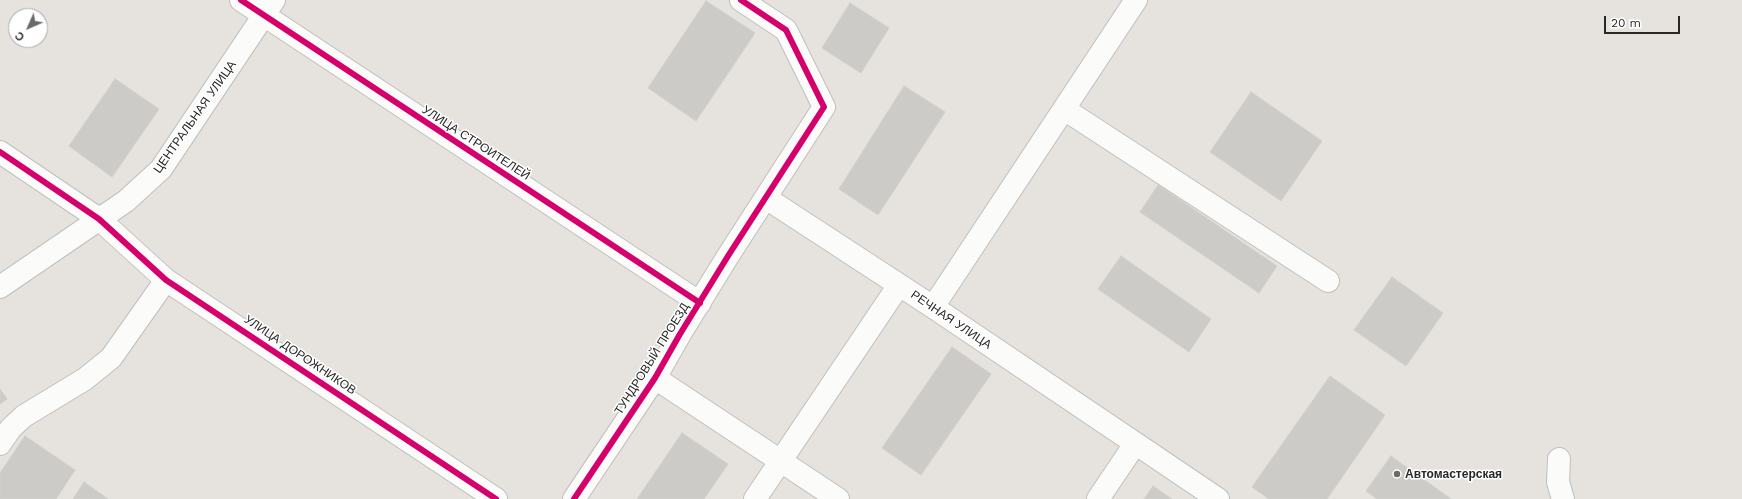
<!DOCTYPE html>
<html>
<head>
<meta charset="utf-8">
<style>
  body { margin:0 }
  #map { position:relative; width:1742px; height:499px; overflow:hidden; background:#e6e3de; font-family:"Work Sans",sans-serif }
  canvas { display:block }
  .north { position:absolute; left:8px; top:8px; width:40px; height:40px; box-sizing:border-box; background:#fff; border:1px solid #a9a9a9; border-radius:50%; rotate:225deg; font-size:11px; font-weight:700; line-height:16px; text-align:center; color:#282828 }
  .north::after { content:''; display:block; margin:auto; width:14px; height:18px; background:#6a6968; clip-path:polygon(50% 0,100% 100%,50% 72%,0 100%) }
  .scale { position:absolute; left:1604px; top:16px; width:76px; height:18px; box-sizing:border-box; border:2px solid #282828; border-top:0; padding-left:5px; font-size:12px; line-height:14px; white-space:nowrap; color:#282828; -webkit-text-stroke:3px #fff; paint-order:stroke }
</style>
</head>
<body>
<div id="map">
<canvas width="1742" height="499"></canvas>
<div class="north">С</div>
<div class="scale">20 m</div>
</div>
<script>
const context = document.querySelector('canvas').getContext('2d');
context.lineJoin = 'round';
function paint(path, color) {
  context.fillStyle = color;
  context.fill(path, 'evenodd');
}
function toPath(rows) {
  const path = new Path2D();
  for (const r of rows) {
    path.moveTo(r[0], r[1]);
    for (let i = 2; i < r.length; i += 2) path.lineTo(r[i], r[i + 1]);
  }
  return path;
}
function strokePath(path, color, width, dash) {
  context.strokeStyle = color;
  context.lineWidth = width;
  context.lineCap = dash ? 'butt' : 'round';
  context.setLineDash(dash || []);
  context.stroke(path);
}
function label(font, color, halo, rows, align = 'center') {
  context.font = font + ' "Work Sans",sans-serif';
  context.lineWidth = 3;
  context.setLineDash([]);
  context.textBaseline = 'middle';
  context.strokeStyle = halo;
  context.fillStyle = color;
  for (const [text, x, y, turn = 0] of rows) {
    context.save();
    context.translate(x, y);
    context.rotate((+turn || 0) * Math.PI / 180);
    context.textAlign = isNaN(turn) ? turn : align;
    if (halo) context.strokeText(text, 0, 0);
    context.fillText(text, 0, 0);
    context.restore();
  }
}
const building = toPath([
  [706,1,755,33,696,121,648,88,706,1],
  [850,3,889,28,861,73,822,48,850,3],
  [115,79,159,109,112,177,69,146,115,79],
  [904,86,945,112,878,215,839,189,904,86],
  [1251,92,1322,141,1281,201,1210,152,1251,92],
  [1158,185,1277,266,1259,293,1140,212,1158,185],
  [1121,256,1211,319,1189,352,1098,289,1121,256],
  [1392,277,1443,313,1406,366,1354,330,1392,277],
  [952,347,991,374,921,475,882,448,952,347],
  [1330,376,1385,415,1327,499,1269,499,1252,487,1330,376],
  [0,389,7,399,0,404,0,389],
  [682,433,728,464,704,499,637,499,682,433],
  [25,436,75,470,56,499,0,499,0,473,25,436],
  [1391,456,1451,499,1377,499,1366,491,1391,456],
  [84,482,108,499,73,499,84,482],
  [1153,486,1172,499,1144,499,1153,486]
]);
const minor = toPath([
  [241,0,700,303],
  [1064,109,1328,281],
  [0,152,99,219,166,280,496,499],
  [766,198,933,307,1218,499],
  [0,287,126,201,161,169,274,0],
  [933,307,1136,0],
  [655,378,838,499],
  [0,444,11,428,24,416,85,379,111,358,166,280],
  [1559,459,1558,482,1563,499],
  [574,499,655,378,680,334,728,256,824,107,786,30,741,0],
  [755,499,899,285],
  [1098,499,1135,444]
]);
const cycleway = toPath([
  [241,0,700,303],
  [0,152,99,219,166,280,496,499],
  [574,499,655,378,680,334,728,256,824,107,786,30,741,0]
]);
const markers = [
  [1397,474,4,"#6a6968"]
];
const streetNames = [
  ["ЦЕНТРАЛЬНАЯ УЛИЦА",195,117,-55],
  ["УЛИЦА СТРОИТЕЛЕЙ",476,143,33],
  ["РЕЧНАЯ УЛИЦА",951,320,34],
  ["УЛИЦА ДОРОЖНИКОВ",300,355,34],
  ["ТУНДРОВЫЙ ПРОЕЗД",652,359,-58]
];
const poiNames = [
  ["Автомастерская",1405,474]
];
paint(building, '#cdcbc7');
strokePath(building, '#d1cfca', 1);
strokePath(minor, '#c0bfbf', 24);
strokePath(minor, '#fbfbfa', 22);
strokePath(cycleway, '#d6006c', 6);
for (const [x, y, r, color] of markers) {
  const dot = new Path2D();
  dot.arc(x, y, r, 0, 2 * Math.PI);
  context.fillStyle = color;
  context.fill(dot);
  strokePath(dot, '#fff', 1.5);
}
label('12px', '#282828', '#fff', streetNames);
label('bold 12px', '#282828', '#fff', poiNames, 'left');
</script>
</body>
</html>
